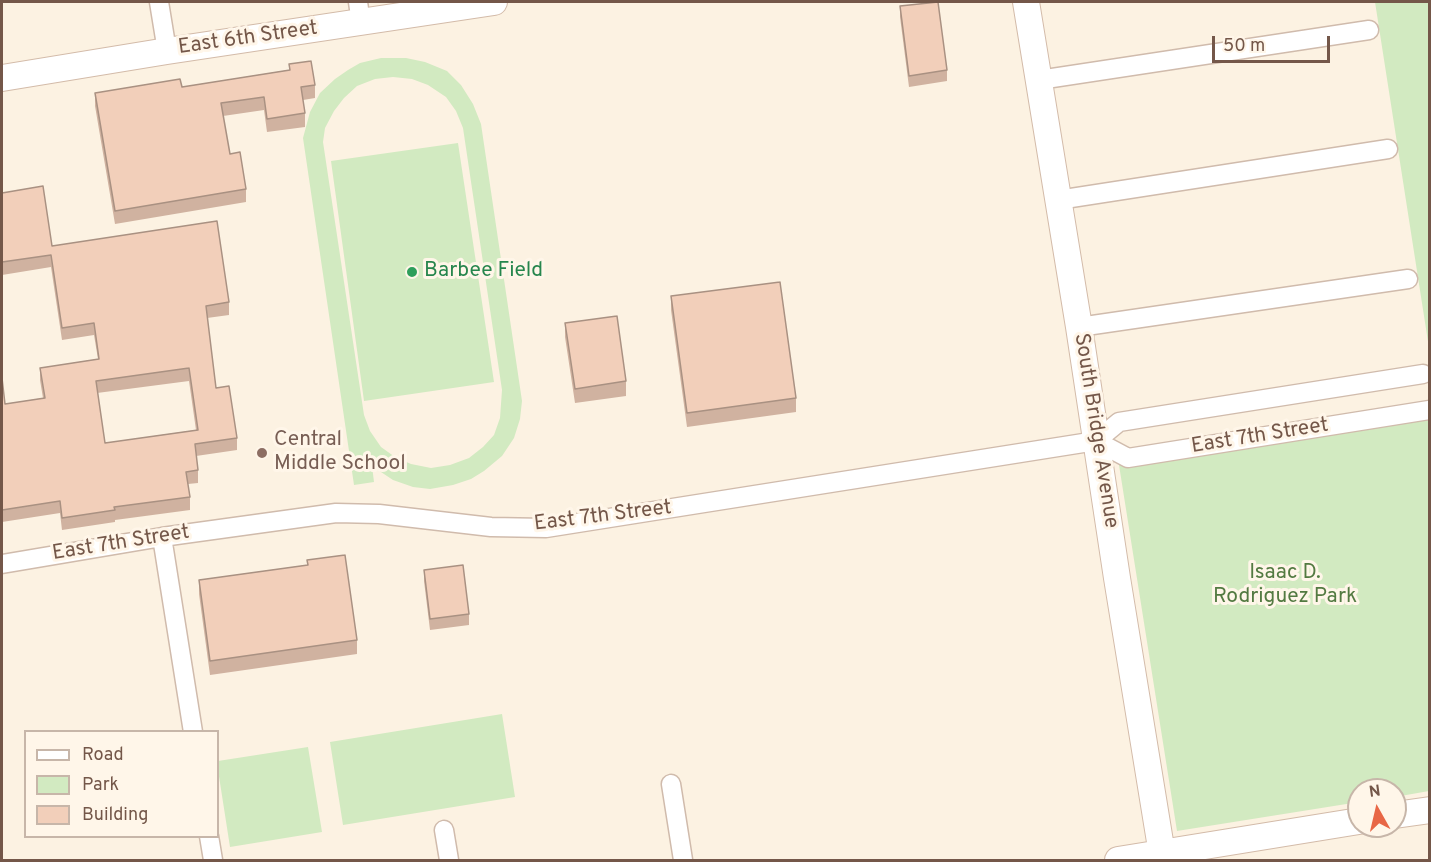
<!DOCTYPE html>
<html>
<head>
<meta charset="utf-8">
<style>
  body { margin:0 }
  #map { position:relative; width:1431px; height:862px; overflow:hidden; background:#fcf2e2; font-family:Overpass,sans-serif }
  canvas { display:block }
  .frame { position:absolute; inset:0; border:3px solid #745749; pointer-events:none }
  .legend { position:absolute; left:24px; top:730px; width:195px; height:108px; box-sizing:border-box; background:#fff6e9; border:2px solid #c7b6a9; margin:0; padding:8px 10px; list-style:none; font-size:18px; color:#745749 }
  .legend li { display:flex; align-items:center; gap:12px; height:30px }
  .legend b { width:30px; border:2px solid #c7b6a9 }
  .north { position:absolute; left:1347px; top:778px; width:60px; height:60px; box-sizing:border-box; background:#fff6e9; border:2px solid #c7b6a9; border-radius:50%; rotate:352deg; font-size:16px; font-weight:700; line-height:24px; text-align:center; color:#745749 }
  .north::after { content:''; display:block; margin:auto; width:21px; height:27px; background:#e86746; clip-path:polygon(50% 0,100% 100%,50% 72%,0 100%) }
  .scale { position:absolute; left:1212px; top:36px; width:118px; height:27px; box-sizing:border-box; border:3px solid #745749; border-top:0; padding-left:8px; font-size:18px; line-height:21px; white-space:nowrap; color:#745749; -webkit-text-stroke:4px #fff6e9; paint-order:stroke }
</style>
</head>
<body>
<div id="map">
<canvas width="1431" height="862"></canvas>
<div class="frame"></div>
<ul class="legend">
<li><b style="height:8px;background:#fff"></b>Road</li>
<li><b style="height:16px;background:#d2eac1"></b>Park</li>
<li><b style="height:16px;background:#f2cfba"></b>Building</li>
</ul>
<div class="north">N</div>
<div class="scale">50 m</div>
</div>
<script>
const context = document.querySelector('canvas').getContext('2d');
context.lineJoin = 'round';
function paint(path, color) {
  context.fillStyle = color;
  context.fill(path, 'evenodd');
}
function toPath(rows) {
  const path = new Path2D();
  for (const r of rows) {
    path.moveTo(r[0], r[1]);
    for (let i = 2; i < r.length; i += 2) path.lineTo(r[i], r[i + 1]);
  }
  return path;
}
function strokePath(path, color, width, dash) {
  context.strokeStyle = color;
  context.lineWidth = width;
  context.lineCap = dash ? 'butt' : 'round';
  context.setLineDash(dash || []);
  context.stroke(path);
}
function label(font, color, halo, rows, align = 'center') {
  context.font = font + ' Overpass,sans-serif';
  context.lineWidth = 6;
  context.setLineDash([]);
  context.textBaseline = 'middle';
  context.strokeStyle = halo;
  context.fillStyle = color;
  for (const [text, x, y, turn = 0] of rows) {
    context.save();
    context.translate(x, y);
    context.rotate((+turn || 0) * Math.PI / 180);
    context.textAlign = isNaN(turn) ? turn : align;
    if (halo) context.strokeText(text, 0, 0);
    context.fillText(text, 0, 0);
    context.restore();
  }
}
const green = toPath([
  [1375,2,1429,2,1429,348],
  [381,58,406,58,425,62,447,71,461,85,473,104,481,124,522,401,520,419,514,438,502,456,484,471,471,479,453,485,430,489,413,487,393,480,372,466,374,482,354,485,303,138,310,112,320,93,335,79,348,70,360,63],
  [393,77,412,79,428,85,446,97,456,111,463,128,502,390,500,418,494,435,483,447,469,458,450,465,431,468,411,464,395,457,381,447,370,431,364,415,323,142,325,128,334,111,344,98,357,86,375,79],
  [458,143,494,382,364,401,331,161],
  [1429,415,1429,791,1395,797,1395,790,1359,790,1359,802,1177,831,1119,465],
  [502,714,515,797,343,825,330,742],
  [308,747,322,832,230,847,218,770,218,761]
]);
const street = toPath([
  [159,2,167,51],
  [358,2,361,23],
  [1039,80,1369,30],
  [1058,200,1388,149],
  [1079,327,1408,279],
  [1096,441,1128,458,1429,410],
  [162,537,193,732],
  [2,564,162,537,336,513,379,514,491,527,546,528,1096,441,1119,422,1423,374],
  [671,784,683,860],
  [444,830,449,860],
  [209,836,213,860]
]);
const secondary = toPath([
  [1026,2,1079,327,1117,578,1163,860],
  [2,78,167,51,494,2],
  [1395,815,1430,810],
  [1118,860,1359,821]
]);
const wall = toPath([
  [900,6,947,70,947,81,909,87,900,17],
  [289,64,315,85,315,98,303,100,305,113,305,127,267,132,264,110,223,116,230,154,246,189,246,202,115,224,95,106,95,93,182,87,289,70],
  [2,193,52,246,229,302,229,315,207,318,216,388,237,438,237,450,196,456,198,470,198,483,188,484,190,497,190,510,115,520,115,522,62,530,60,513,2,522,2,378,5,404,43,398,40,380,40,368,98,359,94,335,62,340,51,267,2,275],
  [189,381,196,430,105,443,97,393],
  [671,296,796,398,796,412,687,427,671,310],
  [565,323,626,381,626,396,575,403,565,337],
  [307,560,357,640,357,654,210,675,199,594,199,580,307,565],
  [424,570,469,614,469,625,430,630,424,581]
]);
const building = toPath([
  [938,2,947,70,909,76,900,6,938,2],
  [311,61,315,85,301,87,305,113,267,119,264,97,221,103,230,154,240,152,246,189,115,211,95,93,180,79,182,87,290,70,289,64,311,61],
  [43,186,52,246,217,221,229,302,206,306,216,388,229,386,237,438,195,444,198,470,186,472,190,497,114,507,115,510,62,518,60,501,2,510,2,378,5,404,45,398,40,368,99,359,94,323,62,328,51,255,2,262,2,193,43,186],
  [189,368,198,430,105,443,96,381,189,368],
  [780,282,796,398,687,413,671,296,780,282],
  [617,316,626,381,575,389,565,323,617,316],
  [345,555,357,640,210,661,199,580,308,565,307,560,345,555],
  [463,565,469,614,430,619,424,570,463,565]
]);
const markers = [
  [412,272,6,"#2e9e5b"],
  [262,453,6,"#8d6e63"]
];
const streetNames = [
  ["East 6th Street",248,39,-8],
  ["South Bridge Avenue",1095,431,81],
  ["East 7th Street",1260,437,-9],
  ["East 7th Street",603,517,-7],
  ["East 7th Street",121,544,-9]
];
const leisureNames = [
  ["Barbee Field",424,272]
];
const educationNames = [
  ["Central",274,441],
  ["Middle School",274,465]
];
const parkNames = [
  ["Isaac D.",1285,574],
  ["Rodriguez Park",1285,598]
];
paint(green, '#d2eac1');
strokePath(street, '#d0bbac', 21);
strokePath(secondary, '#d3bba9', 28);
strokePath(street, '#fff', 18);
strokePath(secondary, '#fff', 26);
paint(wall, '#d0b2a0');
paint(building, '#f2cfba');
strokePath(building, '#a99182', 1.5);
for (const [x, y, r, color] of markers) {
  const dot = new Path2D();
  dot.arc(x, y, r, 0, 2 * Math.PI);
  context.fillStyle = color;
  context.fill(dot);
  strokePath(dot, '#fff6e9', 2);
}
label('21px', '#745749', '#fff6e9', streetNames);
label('21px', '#27864d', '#fff6e9', leisureNames, 'left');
label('21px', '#785e54', '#fff6e9', educationNames, 'left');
label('21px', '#537a41', '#fff6e9', parkNames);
</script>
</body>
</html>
